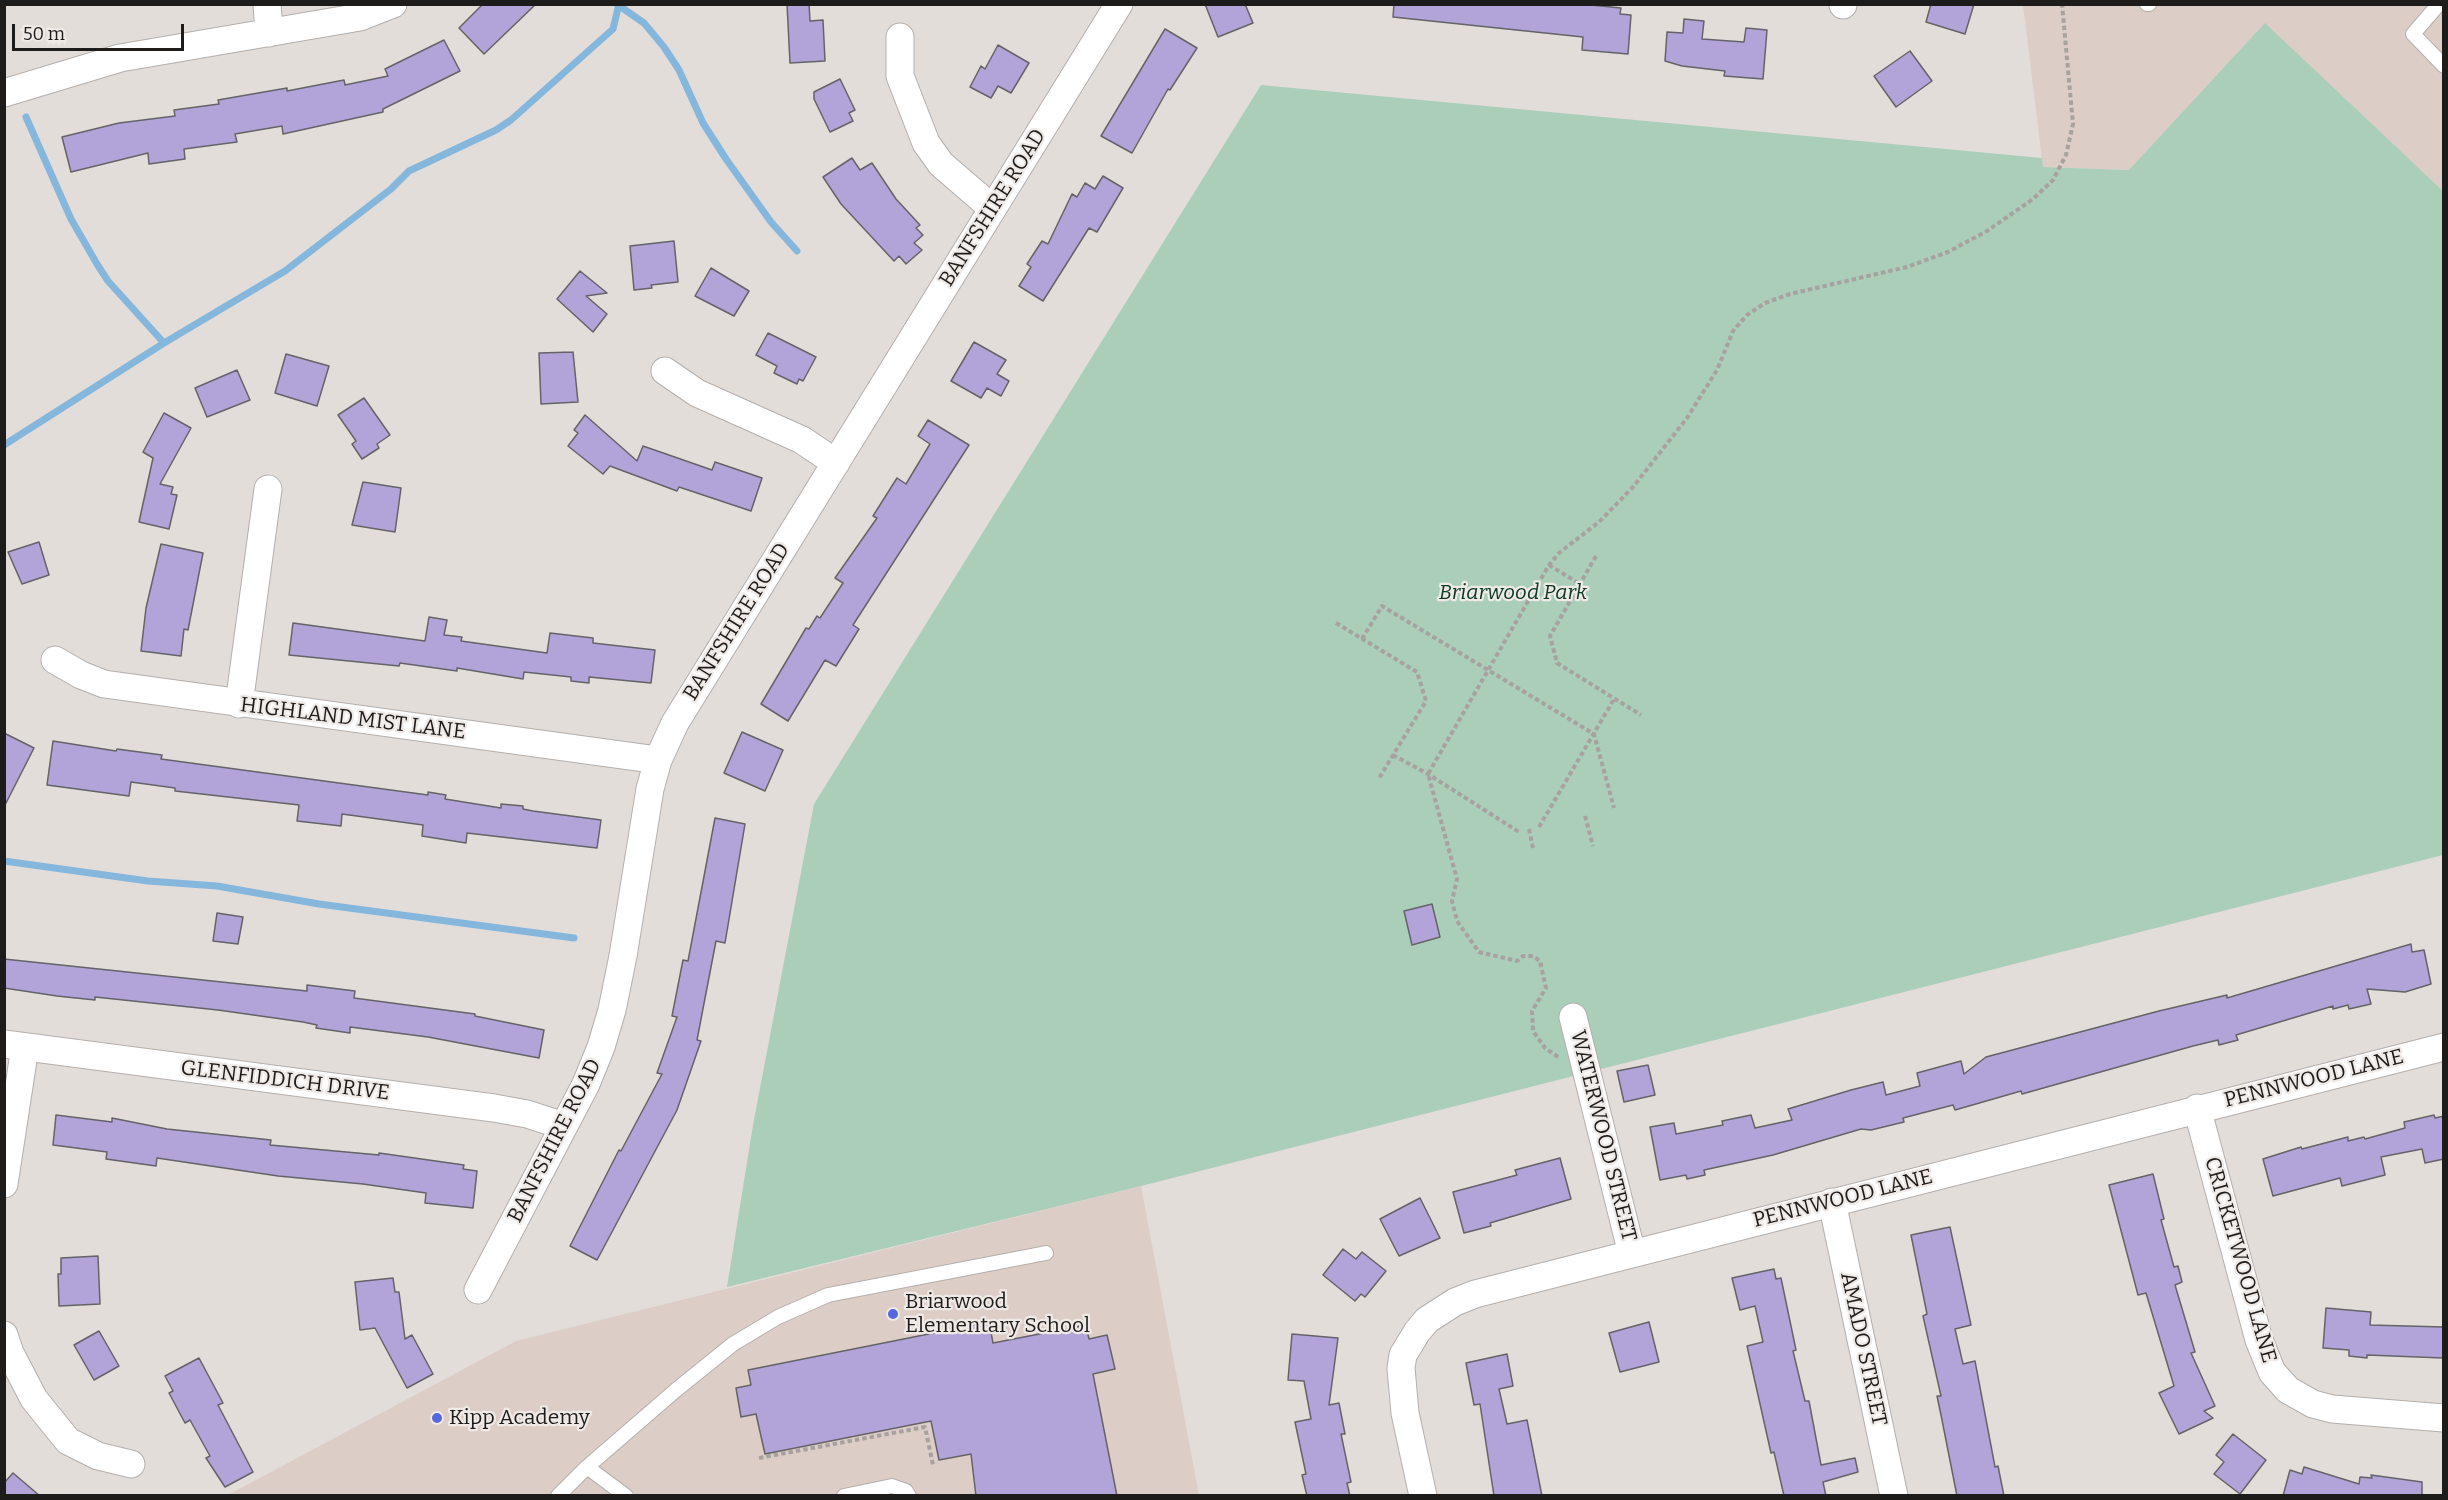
<!DOCTYPE html>
<html>
<head>
<meta charset="utf-8">
<style>
  body { margin:0 }
  #map { position:relative; width:2448px; height:1500px; overflow:hidden; background:#e3ddda; font-family:Bitter,serif }
  canvas { display:block }
  .frame { position:absolute; inset:0; border:6px solid #1e1c1b; pointer-events:none }
  .scale { position:absolute; left:12px; top:24px; width:172px; height:27px; box-sizing:border-box; border:3px solid #1e1c1b; border-top:0; padding-left:8px; font-size:18px; line-height:21px; white-space:nowrap; color:#1e1c1b; -webkit-text-stroke:4px #f0eae7; paint-order:stroke }
</style>
</head>
<body>
<div id="map">
<canvas width="2448" height="1500"></canvas>
<div class="frame"></div>
<div class="scale">50 m</div>
</div>
<script>
const context = document.querySelector('canvas').getContext('2d');
context.lineJoin = 'round';
function paint(path, color) {
  context.fillStyle = color;
  context.fill(path, 'evenodd');
}
function toPath(rows) {
  const path = new Path2D();
  for (const r of rows) {
    path.moveTo(r[0], r[1]);
    for (let i = 2; i < r.length; i += 2) path.lineTo(r[i], r[i + 1]);
  }
  return path;
}
function strokePath(path, color, width, dash) {
  context.strokeStyle = color;
  context.lineWidth = width;
  context.lineCap = dash ? 'butt' : 'round';
  context.setLineDash(dash || []);
  context.stroke(path);
}
function label(font, color, halo, rows, align = 'center') {
  context.font = font + ' Bitter,serif';
  context.lineWidth = 4.5;
  context.setLineDash([]);
  context.textBaseline = 'middle';
  context.strokeStyle = halo;
  context.fillStyle = color;
  for (const [text, x, y, turn = 0] of rows) {
    context.save();
    context.translate(x, y);
    context.rotate((+turn || 0) * Math.PI / 180);
    context.textAlign = isNaN(turn) ? turn : align;
    if (halo) context.strokeText(text, 0, 0);
    context.fillText(text, 0, 0);
    context.restore();
  }
}
const built = toPath([
  [2023,5,2443,5,2443,191,2265,24,2130,170,2043,167],
  [1141,1186,1199,1495,226,1496,516,1341]
]);
const green = toPath([
  [2265,23,2443,191,2443,855,1141,1186,727,1287,753,1125,814,804,1261,85,2042,158,2043,167,2129,170]
]);
const stream = toPath([
  [618,5,644,23,664,47,679,70,703,123,726,159,771,222,797,251],
  [26,117,71,219,97,264,108,281,164,343],
  [4,445,164,343,285,271,391,189,409,171,496,130,511,120,613,29,619,4],
  [4,861,148,881,217,886,319,904,574,938]
]);
const building = toPath([
  [483,4,536,4,484,54,459,28,483,4],
  [787,4,809,4,810,21,823,20,825,61,790,63,787,4],
  [1205,4,1245,4,1253,23,1218,37,1205,4],
  [1394,4,1581,4,1621,8,1620,14,1631,15,1628,54,1582,50,1583,37,1393,17,1394,4],
  [1931,4,1974,4,1965,34,1926,22,1931,4],
  [1684,19,1704,21,1702,39,1744,42,1746,28,1767,30,1763,79,1724,76,1725,71,1682,66,1665,61,1667,32,1683,33,1684,19],
  [1165,29,1197,48,1170,90,1168,89,1132,153,1101,136,1165,29],
  [444,40,460,71,383,109,383,112,283,134,282,126,235,134,237,142,184,149,185,159,149,164,148,153,71,172,62,137,119,123,175,116,174,110,219,104,218,100,287,88,287,91,344,80,345,85,388,76,385,69,444,40],
  [998,45,1029,63,1011,93,998,86,991,98,970,87,981,66,985,69,998,45],
  [1910,51,1932,81,1896,107,1874,76,1910,51],
  [840,79,855,110,849,113,853,121,830,132,814,99,814,92,840,79],
  [852,158,860,170,872,163,896,199,920,225,916,228,923,235,914,243,922,250,906,264,899,256,894,261,841,204,823,177,852,158],
  [1103,176,1123,188,1097,232,1089,228,1043,301,1019,286,1031,267,1027,264,1042,241,1048,244,1072,194,1077,197,1085,183,1095,189,1103,176],
  [674,241,678,282,651,285,652,288,634,290,630,246,674,241],
  [711,268,749,291,734,316,695,296,711,268],
  [580,271,607,293,586,296,607,314,593,332,557,299,580,271],
  [768,333,816,357,803,381,799,379,797,384,774,373,777,366,756,355,768,333],
  [974,342,1006,360,997,374,1009,381,1001,396,987,388,981,398,951,381,974,342],
  [573,352,578,402,541,404,539,353,573,352],
  [286,354,329,366,317,406,275,393,286,354],
  [237,370,250,400,207,417,195,388,237,370],
  [364,398,390,435,377,444,379,448,362,459,352,444,356,441,338,415,364,398],
  [164,413,191,428,160,484,173,487,171,494,177,495,169,529,139,522,153,458,143,452,164,413],
  [585,415,637,461,643,446,712,470,715,462,762,478,751,511,679,487,677,491,610,466,603,474,568,446,578,433,574,430,585,415],
  [928,420,969,445,853,625,859,629,836,666,825,660,788,721,761,704,806,628,809,629,817,616,820,618,843,583,835,578,877,518,873,516,897,478,906,484,930,444,918,436,928,420],
  [363,482,401,488,395,532,352,525,363,482],
  [39,542,49,575,22,584,8,552,39,542],
  [161,544,203,553,188,630,184,629,181,656,141,651,146,608,161,544],
  [429,617,447,620,444,635,462,637,461,641,547,653,550,633,593,638,593,643,655,650,651,683,589,677,589,683,571,681,571,677,524,672,523,679,457,668,457,671,400,663,399,666,289,655,293,623,425,641,429,617],
  [742,732,783,750,765,791,724,773,742,732],
  [4,733,34,748,4,807,4,733],
  [53,741,116,751,117,749,162,755,161,759,428,795,428,792,446,795,445,799,501,808,501,804,523,806,523,809,533,811,601,820,597,848,467,833,466,843,422,836,423,825,342,814,341,826,297,821,299,805,175,791,175,788,131,782,129,796,47,785,53,741],
  [715,818,745,824,725,943,716,941,697,1040,701,1041,677,1110,597,1260,570,1246,619,1150,621,1151,662,1074,657,1073,677,1017,672,1016,683,960,688,961,715,818],
  [1432,904,1440,937,1412,945,1404,911,1432,904],
  [217,913,243,917,238,944,213,941,217,913],
  [2411,944,2412,952,2424,950,2431,984,2405,992,2367,989,2371,1004,2349,1009,2348,1005,2333,1009,2333,1006,2236,1035,2238,1040,2219,1045,2218,1040,2193,1046,2022,1094,2021,1091,1955,1110,1953,1105,1903,1118,1904,1122,1871,1130,1861,1129,1773,1155,1704,1170,1705,1175,1687,1179,1686,1175,1660,1180,1650,1127,1674,1123,1676,1134,1723,1125,1722,1121,1751,1115,1755,1128,1792,1120,1788,1109,1851,1090,1883,1082,1886,1095,1920,1086,1917,1073,1961,1061,1964,1074,1986,1057,2159,1011,2227,995,2227,998,2411,944],
  [4,959,307,991,307,985,355,991,354,998,475,1014,475,1016,544,1030,539,1058,428,1037,350,1027,350,1033,316,1028,317,1025,303,1022,218,1010,95,997,95,1000,57,996,4,988,4,959],
  [1648,1065,1655,1095,1624,1102,1617,1071,1648,1065],
  [56,1115,112,1122,112,1118,167,1129,271,1140,270,1145,379,1155,379,1153,464,1165,463,1169,477,1171,473,1208,425,1203,426,1193,363,1184,278,1176,157,1158,156,1166,106,1159,107,1152,53,1145,56,1115],
  [2434,1115,2435,1118,2444,1116,2444,1159,2425,1163,2422,1149,2381,1157,2385,1175,2342,1186,2340,1178,2273,1196,2263,1159,2301,1147,2302,1149,2348,1137,2348,1141,2364,1137,2365,1139,2405,1128,2404,1122,2434,1115],
  [1560,1158,1571,1199,1490,1223,1491,1226,1464,1233,1453,1192,1517,1175,1515,1170,1560,1158],
  [2153,1174,2164,1219,2161,1220,2174,1267,2178,1266,2182,1282,2175,1285,2195,1352,2191,1353,2215,1406,2204,1411,2213,1418,2179,1434,2159,1393,2174,1386,2146,1293,2138,1295,2109,1185,2153,1174],
  [1420,1198,1440,1238,1399,1256,1380,1219,1420,1198],
  [1950,1227,1971,1325,1955,1329,1963,1364,1975,1361,1995,1467,1998,1466,2004,1496,1957,1496,1941,1415,1937,1396,1941,1396,1923,1316,1927,1314,1911,1235,1950,1227],
  [1343,1249,1356,1259,1362,1252,1386,1271,1365,1297,1361,1294,1355,1301,1323,1275,1343,1249],
  [98,1256,100,1304,59,1306,58,1274,61,1274,61,1258,98,1256],
  [1774,1269,1776,1279,1781,1278,1796,1350,1793,1351,1805,1401,1809,1401,1821,1465,1855,1458,1858,1472,1823,1482,1826,1496,1784,1496,1774,1452,1771,1453,1747,1346,1763,1342,1755,1306,1740,1310,1732,1278,1774,1269],
  [393,1278,395,1292,399,1292,405,1339,412,1335,433,1374,407,1388,375,1328,360,1330,355,1282,393,1278],
  [2326,1308,2371,1312,2370,1325,2444,1327,2443,1358,2367,1355,2367,1358,2349,1356,2349,1350,2323,1348,2326,1308],
  [989,1322,993,1343,1086,1325,1089,1339,1107,1335,1115,1369,1093,1374,1117,1496,976,1496,971,1454,939,1460,931,1421,765,1454,756,1414,741,1417,736,1388,751,1385,748,1370,989,1322],
  [1649,1322,1659,1362,1620,1372,1609,1333,1649,1322],
  [99,1331,119,1366,94,1380,74,1345,99,1331],
  [1292,1334,1338,1338,1329,1405,1339,1403,1345,1434,1341,1434,1351,1482,1347,1483,1350,1496,1307,1496,1302,1475,1306,1474,1295,1422,1311,1419,1304,1381,1288,1380,1292,1334],
  [1507,1354,1513,1386,1499,1389,1507,1424,1527,1420,1542,1496,1494,1496,1480,1404,1474,1405,1466,1363,1507,1354],
  [199,1358,223,1403,218,1405,253,1472,225,1487,206,1458,210,1456,190,1420,185,1423,169,1393,173,1391,165,1376,199,1358],
  [2233,1434,2266,1460,2240,1494,2214,1474,2224,1462,2216,1455,2233,1434],
  [2304,1467,2359,1484,2360,1477,2372,1478,2371,1475,2422,1482,2422,1496,2283,1496,2290,1470,2302,1474,2304,1467],
  [13,1473,40,1496,4,1496,4,1483,13,1473]
]);
const path = toPath([
  [1596,556,1550,636,1557,663,1641,715],
  [1549,565,1580,584],
  [1336,623,1417,672,1426,701,1378,780],
  [1362,639,1382,606,1594,734,1614,808],
  [1393,755,1428,774,1519,832],
  [1585,816,1593,846],
  [1539,827,1614,699],
  [1529,829,1533,848],
  [1558,1057,1545,1048,1533,1031,1532,1011,1546,988,1540,961,1533,956,1523,956,1517,961,1479,952,1457,921,1452,901,1457,879,1428,774,1549,565,1559,553,1599,522,1633,487,1687,418,1717,370,1733,331,1747,315,1765,303,1790,294,1907,267,1948,252,1987,231,2033,199,2053,180,2066,155,2073,124,2062,4],
  [759,1458,925,1427,933,1465],
  [975,1496,976,1495]
]);
const service = toPath([
  [2147,4,2149,4],
  [2439,4,2413,34,2444,66],
  [587,1467,626,1496],
  [558,1496,587,1467,676,1390,733,1344,778,1317,828,1295,1046,1253],
  [844,1496,892,1486,906,1491,909,1496]
]);
const minor = toPath([
  [267,4,269,33],
  [1843,4,1843,5],
  [900,37,900,76,926,143,941,164,992,208],
  [4,93,120,58,360,17,393,4],
  [665,371,697,393,802,440,836,463],
  [55,660,81,675,104,684,658,760],
  [239,704,268,489],
  [1573,1017,1632,1254],
  [4,1044,494,1108,527,1114,564,1126],
  [2197,1108,2259,1340,2272,1372,2288,1390,2313,1404,2332,1409,2444,1418],
  [4,1184,25,1047],
  [1832,1202,1894,1496],
  [478,1290,586,1084,601,1047,612,1010,623,956,650,789,658,760,675,723,1119,4],
  [4,1335,10,1353,34,1399,68,1441,98,1456,131,1464],
  [1423,1496,1405,1413,1401,1368,1403,1355,1417,1332,1427,1320,1455,1302,1475,1294,2444,1047]
]);
const markers = [
  [893,1314,6,"#5668df"],
  [437,1418,6,"#5668df"]
];
const streetNames = [
  ["BANFSHIRE ROAD",993,208,-58],
  ["BANFSHIRE ROAD",737,622,-58],
  ["HIGHLAND MIST LANE",353,719,7],
  ["PENNWOOD LANE",2314,1079,-14],
  ["GLENFIDDICH DRIVE",285,1081,7],
  ["WATERWOOD STREET",1603,1136,76],
  ["BANFSHIRE ROAD",555,1141,-63],
  ["PENNWOOD LANE",1843,1199,-14],
  ["CRICKETWOOD LANE",2240,1260,74],
  ["AMADO STREET",1863,1349,78]
];
const parkNames = [
  ["Briarwood Park",1513,593]
];
const poiNames = [
  ["Briarwood",905,1302],
  ["Elementary School",905,1326],
  ["Kipp Academy",449,1418]
];
paint(built, '#dccec7');
paint(green, '#abceb9');
strokePath(stream, '#85b7dd', 7);
paint(building, '#b2a4d9');
strokePath(building, '#656368', 1.5);
strokePath(service, '#b5afac', 16);
strokePath(minor, '#b5afac', 29);
strokePath(path, '#a7a29f', 4, [4.5, 3]);
strokePath(service, '#fff', 14);
strokePath(minor, '#fff', 27);
for (const [x, y, r, color] of markers) {
  const dot = new Path2D();
  dot.arc(x, y, r, 0, 2 * Math.PI);
  context.fillStyle = color;
  context.fill(dot);
  strokePath(dot, '#f0eae7', 2);
}
label('21px', '#1e1c1b', '#f0eae7', streetNames);
label('italic 21px', '#093923', '#f0eae7', parkNames);
label('21px', '#1e1c1b', '#f0eae7', poiNames, 'left');
</script>
</body>
</html>
